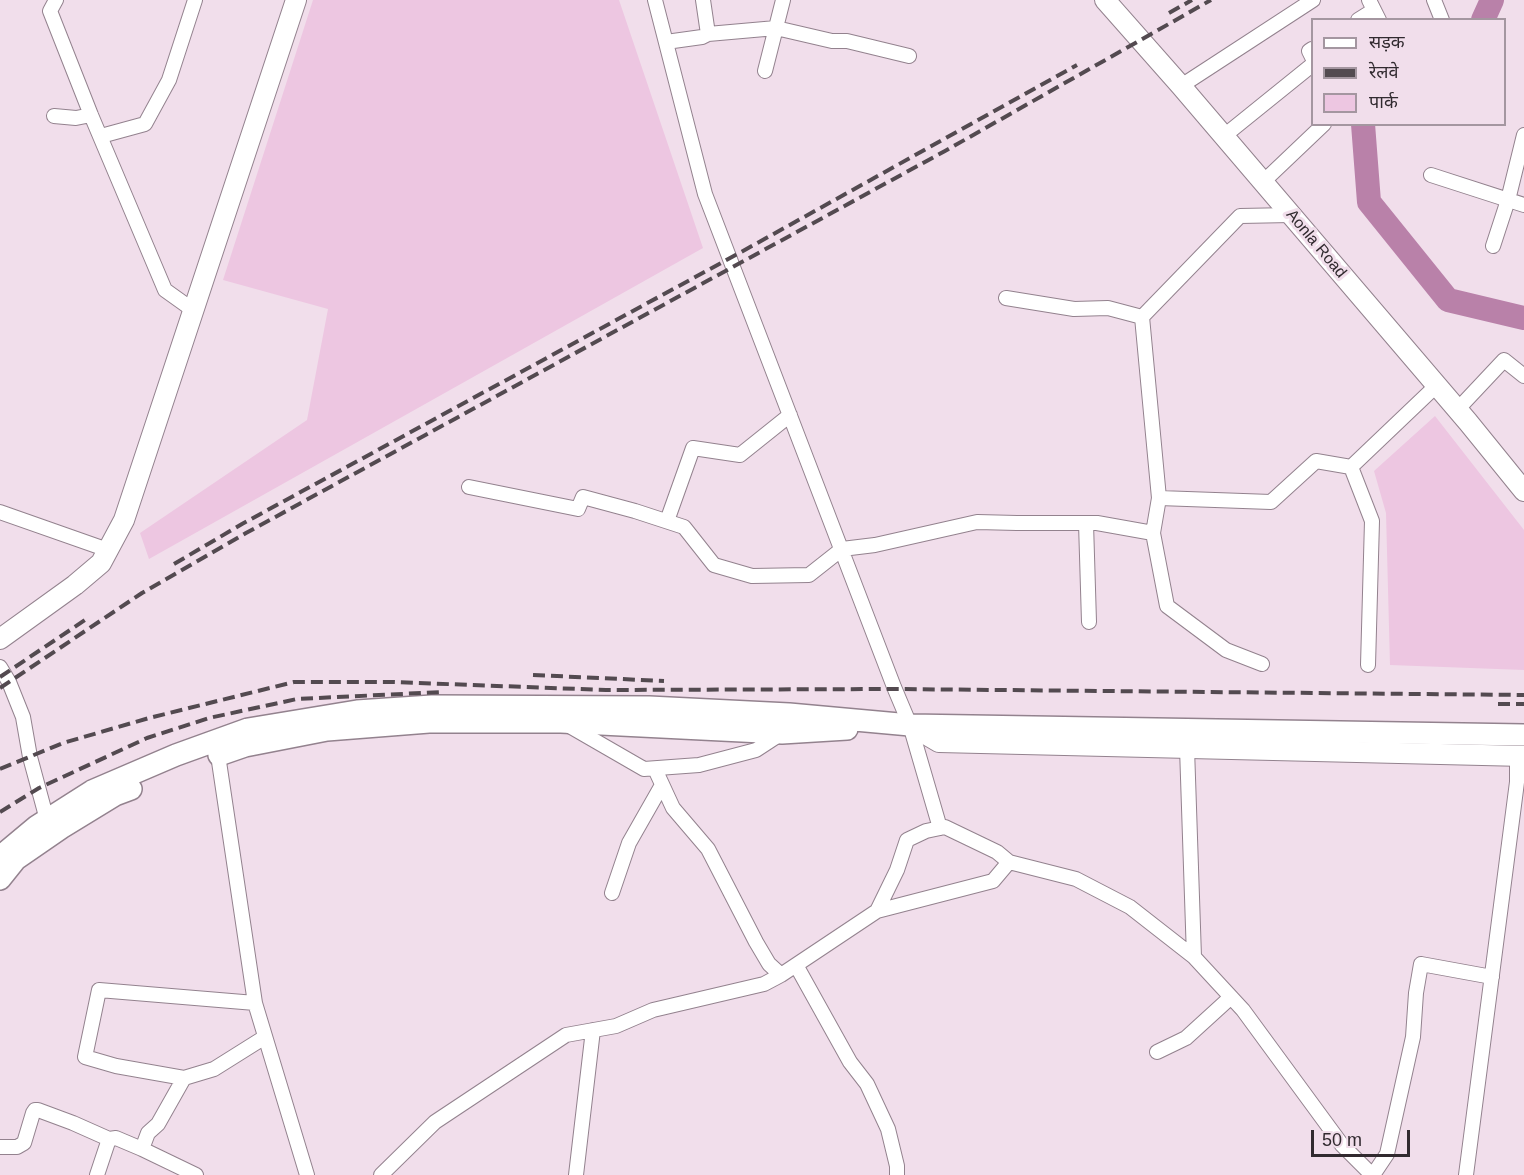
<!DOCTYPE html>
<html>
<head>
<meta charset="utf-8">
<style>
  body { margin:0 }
  #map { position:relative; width:1524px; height:1175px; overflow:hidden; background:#f1deeb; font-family:Arial,"Noto Sans Devanagari",sans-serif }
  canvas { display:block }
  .legend { position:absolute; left:1311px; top:18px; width:195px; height:108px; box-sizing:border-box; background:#f1deeb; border:2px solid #a496a0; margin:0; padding:8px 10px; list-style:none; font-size:18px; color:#312a2f }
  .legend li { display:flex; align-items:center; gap:12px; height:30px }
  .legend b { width:30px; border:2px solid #a496a0 }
  .scale { position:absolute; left:1311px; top:1130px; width:99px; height:27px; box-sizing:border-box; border:3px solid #312a2f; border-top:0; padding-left:8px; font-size:18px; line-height:21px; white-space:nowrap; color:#312a2f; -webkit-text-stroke:4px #f1deeb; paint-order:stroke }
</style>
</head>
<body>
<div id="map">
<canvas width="1524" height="1175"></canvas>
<ul class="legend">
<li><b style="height:8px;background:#fff"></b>सड़क</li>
<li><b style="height:8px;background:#534a50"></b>रेलवे</li>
<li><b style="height:16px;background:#edc6e1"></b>पार्क</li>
</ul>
<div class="scale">50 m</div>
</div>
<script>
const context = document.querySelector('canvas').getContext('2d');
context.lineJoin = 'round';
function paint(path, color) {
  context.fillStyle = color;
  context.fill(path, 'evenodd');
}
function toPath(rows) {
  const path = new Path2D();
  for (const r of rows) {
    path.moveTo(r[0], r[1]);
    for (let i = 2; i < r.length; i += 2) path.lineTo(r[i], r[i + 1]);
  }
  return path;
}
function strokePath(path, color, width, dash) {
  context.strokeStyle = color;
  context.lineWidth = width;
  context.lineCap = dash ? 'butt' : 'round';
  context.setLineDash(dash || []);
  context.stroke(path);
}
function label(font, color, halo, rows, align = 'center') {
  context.font = font + ' Arial,sans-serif';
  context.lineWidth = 6;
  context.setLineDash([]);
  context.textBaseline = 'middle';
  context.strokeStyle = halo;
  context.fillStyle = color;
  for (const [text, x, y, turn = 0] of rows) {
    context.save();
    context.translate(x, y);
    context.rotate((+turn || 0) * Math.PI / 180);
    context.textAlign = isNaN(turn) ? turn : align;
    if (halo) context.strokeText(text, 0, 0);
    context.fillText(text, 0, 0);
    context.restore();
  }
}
const green = toPath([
  [313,0,619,0,703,248,149,559,140,533,307,420,328,309,223,280],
  [1435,416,1524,530,1524,670,1390,665,1386,513,1374,471]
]);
const river = toPath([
  [1483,20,1492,0],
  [1363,124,1369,202,1448,300,1524,318]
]);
const street = toPath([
  [56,0,50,11,91,115,165,290,193,310],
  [655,0,705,194,894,687,910,725,940,828],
  [703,0,708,34],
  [1369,0,1379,20],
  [1434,0,1442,20],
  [1358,20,1374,10],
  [666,42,702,37,708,34,776,28,832,41,847,41,909,56],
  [1312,49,1309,51,1312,57],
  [765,71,783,0],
  [1181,86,1313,0],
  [54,116,76,118,91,115],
  [101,136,145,124,169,80,195,0],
  [1224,136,1312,65],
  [1431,175,1524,205],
  [1263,182,1324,124],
  [1493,246,1508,200,1524,135],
  [1006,298,1074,309,1108,308,1142,317],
  [1457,410,1504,360,1524,376],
  [469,487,578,509,583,497,635,511,684,527,714,565,752,576,809,575,842,549,875,545,977,522,1017,523,1097,523,1153,533],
  [1159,498,1271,502,1316,461,1351,467],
  [0,512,108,550],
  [667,521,693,448,740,455,790,415],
  [1086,523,1089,622],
  [1262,664,1226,650,1167,606,1153,533,1159,498,1142,317,1240,216,1291,215],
  [1368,665,1372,521,1351,467,1436,386],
  [0,667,9,682,23,717,30,757,47,820],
  [566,724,644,769,699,765,756,750,782,733],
  [1187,748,1194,957],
  [218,755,255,1003,307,1175],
  [655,769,673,808,708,849,756,942,769,964,781,975],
  [612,893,629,843,662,785],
  [877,911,993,881,1009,862],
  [796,965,850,1062,867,1084,888,1129,897,1166,897,1175],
  [255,1003,99,990,85,1057,116,1066,184,1078,214,1069,265,1037],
  [1157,1052,1186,1038,1231,997],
  [184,1078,158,1124,148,1133,142,1149,196,1175],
  [0,1147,17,1147,24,1143,33,1113,35,1110,38,1110,73,1123,109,1139],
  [97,1175,109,1139,116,1138,142,1149],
  [381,1175,435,1122,566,1035,616,1026,653,1010,764,984,781,975,877,911,897,870,907,840,926,831,945,827,997,852,1009,862,1076,879,1130,907,1194,957,1243,1010,1342,1145,1372,1175],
  [576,1175,593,1030],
  [1373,1175,1387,1154,1413,1037,1416,993,1421,964,1492,977],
  [1466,1175,1517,782,1517,756]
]);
const secondary = toPath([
  [1105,0,1181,86,1468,422,1524,491],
  [0,639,75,585,101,563,124,520,296,0],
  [910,725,939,742,1524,756]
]);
const primary = toPath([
  [219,755,245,746,327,730,429,722,561,722,782,733,847,729],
  [0,857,37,826,92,791,176,755,248,729,357,711,432,706,649,707,789,714,910,725,1524,735],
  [0,879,16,859,61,828,115,795,131,789]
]);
const rail = toPath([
  [1169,13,1192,0],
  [174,564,242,524,743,251,1077,65],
  [533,675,664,681],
  [0,677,85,620],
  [0,688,142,593,246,533,945,151,1211,0],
  [1498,704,1524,704],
  [0,769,63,743,149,718,294,682,392,682,606,690,895,689,1524,695],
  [0,812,39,788,147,738,209,718,297,699,442,692]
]);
const streetNames = [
  ["Aonla Road",1316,244,50]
];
paint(green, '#edc6e1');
strokePath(river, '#b981a9', 24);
strokePath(street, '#93828e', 16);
strokePath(secondary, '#93828e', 22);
strokePath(primary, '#93828e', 24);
strokePath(street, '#fff', 14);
strokePath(secondary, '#fff', 20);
strokePath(primary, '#fff', 21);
strokePath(rail, '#534a50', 4, [12, 6]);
label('16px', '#312a2f', '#f1deeb', streetNames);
</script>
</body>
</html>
